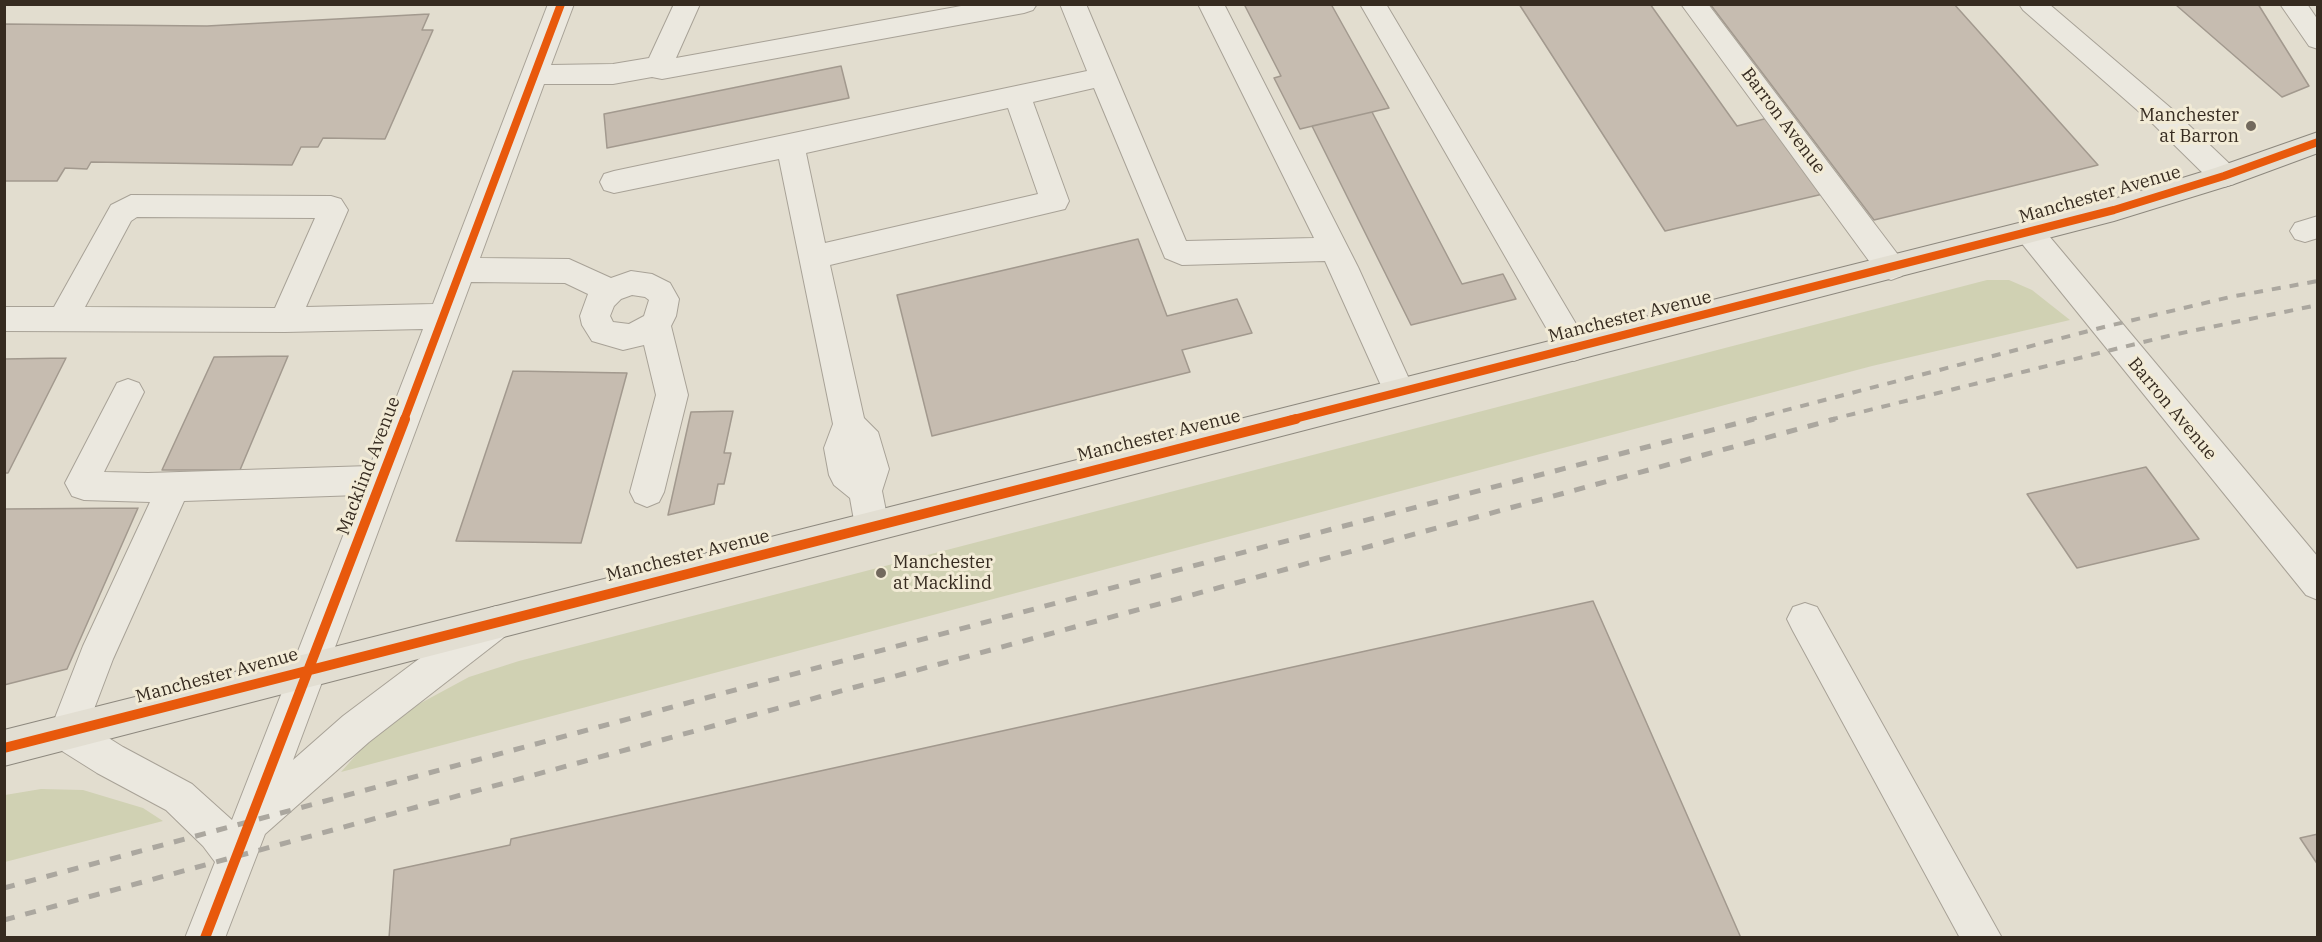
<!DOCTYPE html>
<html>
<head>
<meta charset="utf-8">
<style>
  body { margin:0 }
  #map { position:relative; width:2322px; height:942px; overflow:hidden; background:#e2ddcf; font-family:"IBM Plex Serif",serif }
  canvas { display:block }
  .frame { position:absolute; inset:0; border:6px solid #362b20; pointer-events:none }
</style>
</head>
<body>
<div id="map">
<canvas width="2322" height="942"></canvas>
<div class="frame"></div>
</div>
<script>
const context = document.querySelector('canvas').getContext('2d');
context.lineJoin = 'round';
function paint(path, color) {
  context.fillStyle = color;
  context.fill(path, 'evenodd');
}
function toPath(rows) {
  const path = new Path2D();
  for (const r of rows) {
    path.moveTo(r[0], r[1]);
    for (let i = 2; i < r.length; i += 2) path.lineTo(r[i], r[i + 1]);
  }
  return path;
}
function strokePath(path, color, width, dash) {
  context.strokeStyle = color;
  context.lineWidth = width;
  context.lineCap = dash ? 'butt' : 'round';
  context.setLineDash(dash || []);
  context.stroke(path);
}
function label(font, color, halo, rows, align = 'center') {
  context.font = font + ' "IBM Plex Serif",serif';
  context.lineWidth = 6;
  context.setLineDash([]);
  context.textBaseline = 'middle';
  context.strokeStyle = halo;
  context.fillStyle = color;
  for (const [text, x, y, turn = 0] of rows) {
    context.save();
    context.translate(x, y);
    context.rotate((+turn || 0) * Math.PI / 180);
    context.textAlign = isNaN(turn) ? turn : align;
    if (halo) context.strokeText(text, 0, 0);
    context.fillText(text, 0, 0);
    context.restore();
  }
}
const green = toPath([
  [1987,280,2009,280,2032,290,2070,320,1872,366,341,772,372,737,419,704,469,677,519,661],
  [41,789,83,790,143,808,163,821,5,862,5,795]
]);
const building = toPath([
  [1244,4,1331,4,1389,108,1300,129,1274,78,1281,76,1244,4],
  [1519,4,1650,4,1737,126,1768,118,1823,194,1665,231,1519,4],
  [1710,4,1954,4,2098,165,1874,220,1710,4],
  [2258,4,2309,86,2282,97,2176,5,2258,4],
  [429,14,422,30,433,30,385,139,323,138,318,147,301,147,292,165,91,162,87,169,65,168,57,181,4,181,4,24,207,26,429,14],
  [841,66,849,98,607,148,604,114,841,66],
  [1372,112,1462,284,1503,274,1516,299,1411,325,1312,126,1372,112],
  [1138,239,1167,316,1237,299,1252,333,1182,350,1190,372,932,436,897,295,1138,239],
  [288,356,240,470,162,470,214,357,288,356],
  [66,358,8,473,4,473,4,359,66,358],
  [513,371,627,373,581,543,456,541,513,371],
  [733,411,724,453,731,453,724,484,718,484,714,504,668,515,691,412,733,411],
  [2146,467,2199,539,2077,568,2027,494,2146,467],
  [138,508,67,669,4,685,4,509,138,508],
  [1593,601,1741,938,389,938,394,870,510,845,511,839,1593,601],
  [2318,834,2318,865,2300,838,2318,834]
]);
const minor = toPath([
  [548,4,574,4,551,65,613,64,649,58,674,4,700,4,676,58,972,4,1037,4,1033,10,1024,13,662,79,652,77,613,84,544,84,480,258,569,259,611,278,631,271,652,274,670,283,679,299,676,316,671,326,688,395,664,492,659,502,647,507,635,502,630,492,656,395,644,345,623,350,592,341,582,325,580,316,588,294,565,283,471,282,293,760,343,716,484,610,496,606,508,610,514,622,508,634,369,742,265,834,225,938,185,938,215,862,203,846,166,810,97,773,54,746,49,733,83,646,150,502,84,500,72,496,65,483,117,383,128,379,139,383,144,392,104,472,148,473,370,466,423,329,285,332,4,331,4,307,54,307,111,205,131,195,331,196,341,199,348,210,306,307,433,304,548,4],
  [137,217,315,218,275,308,85,307,131,221,137,217],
  [632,295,645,297,649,300,644,316,629,324,613,322,610,316,614,306,621,299,632,295],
  [359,495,232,820,192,784,123,747,88,725,113,659,184,501,359,495],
  [1060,4,1086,4,1186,241,1314,238,1198,4,1224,4,1358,267,1415,392,1410,401,1399,405,1388,401,1325,261,1182,265,1165,258,1094,88,1033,102,1069,201,1065,209,830,265,864,418,878,432,889,469,882,491,889,526,884,537,872,541,860,537,855,526,850,498,834,485,829,475,824,448,833,424,779,159,614,193,604,190,600,182,604,174,614,171,1087,71,1060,4],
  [1008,108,1038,194,825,243,806,153,1008,108],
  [1360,4,1386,4,1585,339,1590,348,1585,357,1574,361,1563,357,1360,4],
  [1681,4,1708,4,1902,260,1906,268,1902,276,1891,280,1880,276,1681,4],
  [2019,4,2049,4,2172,109,2234,168,2238,176,2234,184,2224,187,2214,184,2152,123,2023,10,2019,4],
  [2280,4,2307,4,2318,20,2318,49,2309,46,2280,4],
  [2318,216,2318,238,2305,242,2295,239,2290,231,2295,223,2318,216],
  [2029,221,2039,224,2318,557,2318,600,2306,595,2019,240,2014,232,2019,224,2029,221],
  [1805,603,1817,607,2002,938,1960,938,1793,631,1787,619,1793,607,1805,603]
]);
const major = toPath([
  [2318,132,2318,153,2234,184,2114,221,4,766,4,730,2114,199,2215,168,2318,132]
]);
const railFar1 = toPath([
  [1748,420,2104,327,2230,297,2318,281],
  [1829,420,2172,335,2318,305]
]);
const rail = toPath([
  [4,888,1252,550,1754,419],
  [4,920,1835,419]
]);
const cyclewayFar1 = toPath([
  [404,420,561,4],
  [1290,420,2114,210,2224,176,2318,142]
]);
const cycleway = toPath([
  [4,748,1296,419],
  [205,938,405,419]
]);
const markers = [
  [2251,126,6,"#72695d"],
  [881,573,6,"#72695d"]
];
const poiNames = [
  ["Manchester",2239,116],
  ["at Barron",2239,137],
  ["Manchester",893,563,"left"],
  ["at Macklind",893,584,"left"]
];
const streetNames = [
  ["Barron Avenue",1783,121,53],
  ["Manchester Avenue",2100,195,-16],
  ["Manchester Avenue",1630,317,-14],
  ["Barron Avenue",2172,409,50],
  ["Manchester Avenue",1159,436,-14],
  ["Macklind Avenue",369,466,-69],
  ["Manchester Avenue",688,556,-14],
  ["Manchester Avenue",217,676,-15]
];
paint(green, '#d0d1b3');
paint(building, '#c6bcb0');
strokePath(building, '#a2998e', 1.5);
strokePath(minor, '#a8a297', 2);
strokePath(major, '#8d887e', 2);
paint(minor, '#ebe8df');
paint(major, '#e2ded2');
strokePath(railFar1, '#aba79f', 4, [9, 9]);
strokePath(rail, '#aba79f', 5, [11, 11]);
strokePath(cyclewayFar1, '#e8590c', 8);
strokePath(cycleway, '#e8590c', 10);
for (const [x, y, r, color] of markers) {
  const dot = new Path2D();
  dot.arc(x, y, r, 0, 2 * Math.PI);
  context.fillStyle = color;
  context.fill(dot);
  strokePath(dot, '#f2ebd6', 2);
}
label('18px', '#362b20', '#f2ebd6', poiNames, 'right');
label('18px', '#362b20', '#f2ebd6', streetNames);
</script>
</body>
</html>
